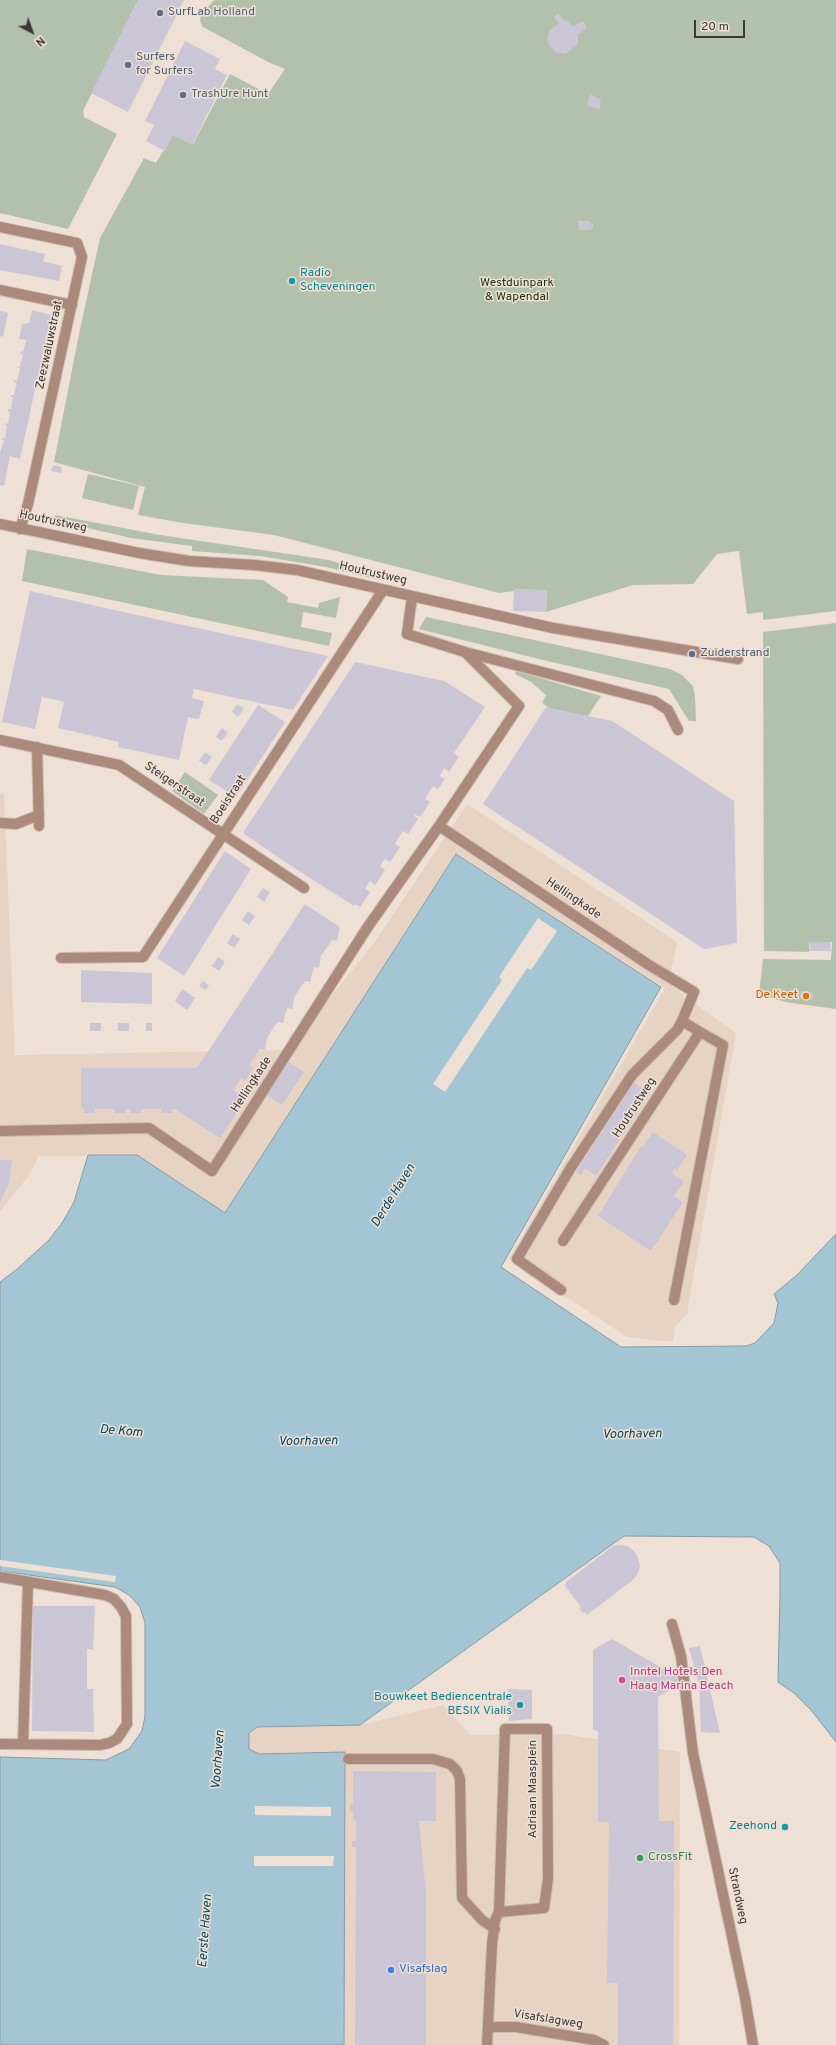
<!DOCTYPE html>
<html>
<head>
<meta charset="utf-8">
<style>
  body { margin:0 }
  #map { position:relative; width:836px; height:2045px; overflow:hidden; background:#eee0d5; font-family:Overpass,sans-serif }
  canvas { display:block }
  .north { position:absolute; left:12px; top:12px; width:40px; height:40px; -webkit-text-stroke:3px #eee0d5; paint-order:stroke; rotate:139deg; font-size:11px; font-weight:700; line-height:16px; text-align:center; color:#3d3733 }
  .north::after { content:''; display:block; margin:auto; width:14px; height:18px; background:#3d3733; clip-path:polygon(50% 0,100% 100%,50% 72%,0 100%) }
  .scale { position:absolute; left:694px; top:20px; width:51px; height:18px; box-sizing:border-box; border:2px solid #3d3733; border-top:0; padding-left:5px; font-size:12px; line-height:14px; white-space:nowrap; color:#3d3733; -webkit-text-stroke:3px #eee0d5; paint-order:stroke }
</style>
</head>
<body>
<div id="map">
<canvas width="836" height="2045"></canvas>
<div class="north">N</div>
<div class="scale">20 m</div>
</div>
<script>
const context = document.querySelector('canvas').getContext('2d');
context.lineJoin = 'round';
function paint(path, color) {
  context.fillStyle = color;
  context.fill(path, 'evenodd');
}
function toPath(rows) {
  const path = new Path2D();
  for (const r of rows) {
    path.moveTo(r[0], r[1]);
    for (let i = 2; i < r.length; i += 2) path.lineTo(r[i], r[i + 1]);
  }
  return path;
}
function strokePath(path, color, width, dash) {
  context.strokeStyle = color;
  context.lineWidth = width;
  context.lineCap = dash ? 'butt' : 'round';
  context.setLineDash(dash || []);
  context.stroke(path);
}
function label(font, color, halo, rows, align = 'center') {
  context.font = font + ' Overpass,sans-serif';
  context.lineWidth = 3;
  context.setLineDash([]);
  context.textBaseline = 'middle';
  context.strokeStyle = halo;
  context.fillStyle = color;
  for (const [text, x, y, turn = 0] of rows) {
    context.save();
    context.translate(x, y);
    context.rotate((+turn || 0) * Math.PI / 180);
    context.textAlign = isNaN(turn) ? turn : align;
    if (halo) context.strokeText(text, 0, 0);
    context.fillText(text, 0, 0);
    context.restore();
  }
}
const built = toPath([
  [0,793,4,793,15,1055,288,1050,374,943,467,804,677,942,670,976,679,992,736,1033,687,1314,675,1327,673,1342,627,1337,509,1259,665,988,456,853,225,1213,138,1156,39,1156,28,1177,0,1211],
  [443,1705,470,1735,563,1734,680,1752,679,2045,344,2045,345,1752,259,1754,249,1749,249,1733,257,1727,360,1725]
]);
const green = toPath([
  [0,0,138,0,83,111,84,117,117,134,68,229,0,213],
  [214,0,836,0,836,611,763,620,763,612,747,614,739,551,717,554,693,584,633,585,546,612,547,591,514,589,514,591,499,593,274,535,183,523,138,515,145,487,54,462,79,334,100,238,144,158,156,163,173,135,193,144,230,74,268,94,285,69,270,63,203,27,200,21,201,15],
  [88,474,139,486,133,510,82,498],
  [55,515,160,535,329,560,374,574,380,578,380,580,326,567,260,556,192,551,192,546,131,538,53,520],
  [27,549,161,575,263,580,288,597,287,602,318,608,319,603,340,597,336,618,303,612,301,627,332,633,329,646,22,581],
  [426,617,670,669,682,675,693,686,695,697,696,721,689,721,669,689,543,660,419,629],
  [836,623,836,1009,785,1002,759,994,763,959,831,960,832,942,809,942,809,952,764,951,763,632],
  [516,671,601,696,580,729,542,703,546,695,531,682,515,674],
  [185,772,218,795,204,814,172,791]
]);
const water = toPath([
  [456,854,661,987,501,1267,621,1347,746,1346,755,1343,774,1323,778,1303,774,1294,797,1275,836,1234,836,1742,811,1710,794,1693,778,1682,780,1593,780,1563,769,1546,754,1537,624,1536,360,1725,257,1727,249,1733,249,1749,259,1754,345,1752,344,2045,0,2045,0,1757,106,1760,129,1749,142,1731,145,1716,145,1623,140,1607,129,1595,115,1587,0,1571,0,1282,16,1270,49,1240,62,1223,74,1202,88,1155,137,1155,225,1213,456,854]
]);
const pier = toPath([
  [538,918,557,931,531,970,527,968,445,1092,433,1084,502,980,499,977],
  [0,1560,116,1576,115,1582,0,1566],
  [255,1806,331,1807,331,1816,255,1815],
  [254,1856,334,1856,333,1866,254,1866]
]);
const building = toPath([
  [138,0,184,0,128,112,91,93],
  [558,14,564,21,566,20,573,26,583,21,587,28,578,34,578,42,576,46,565,54,555,52,547,42,549,31,559,23,554,17],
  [185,41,220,59,215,69,227,75,192,145,173,135,165,151,146,141,154,125,145,121],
  [590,94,601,100,599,111,597,108,587,106],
  [578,219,581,221,589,221,593,224,593,228,589,230,579,230],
  [0,244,45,254,43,261,62,266,59,281,0,270],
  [288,278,297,279,296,284,287,283],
  [32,310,51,315,20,459,10,456,4,486,0,485,0,452,4,440,2,440,2,438,5,438,7,426,5,425,5,423,8,424,10,412,8,411,8,409,11,409,13,397,11,397,11,395,14,395,17,383,14,382,14,380,17,381,20,368,17,368,20,366,23,354,20,354,21,351,23,352,26,340,19,339,22,324,29,323],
  [0,311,8,313,3,337,0,336],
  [53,465,62,467,61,473,51,471],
  [514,589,547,590,546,612,513,611],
  [30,591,132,614,328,656,293,710,194,689,192,698,204,701,199,719,188,717,179,760,118,747,119,742,58,728,64,702,42,697,35,729,2,722],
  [355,662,444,681,485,707,454,753,459,757,449,772,444,768,440,776,445,779,438,789,433,786,425,799,430,802,420,817,414,814,414,815,418,819,408,834,403,831,395,844,400,847,390,862,385,859,380,866,385,870,375,885,370,881,365,889,370,892,360,907,355,904,354,906,285,862,243,833],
  [237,704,244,708,238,717,232,712],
  [258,705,285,722,236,797,209,780],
  [546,707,612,721,734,801,737,943,704,949,483,804],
  [222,728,228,732,222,741,216,737],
  [205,752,212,757,206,765,199,761],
  [225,851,251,869,184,976,157,958],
  [263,888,270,892,264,902,257,897],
  [305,904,340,927,337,941,332,940,330,943,321,956,319,968,314,967,310,982,305,981,294,997,293,1009,287,1008,283,1023,278,1022,275,1025,267,1038,265,1050,260,1049,249,1065,253,1068,245,1081,241,1078,233,1090,246,1099,220,1138,175,1109,172,1109,172,1113,161,1113,161,1109,141,1109,141,1113,130,1113,130,1109,126,1109,126,1113,114,1113,114,1109,95,1109,95,1113,84,1113,84,1108,81,1108,81,1068,197,1068],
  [248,911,255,916,249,925,242,920],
  [233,934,240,939,234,948,227,943],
  [810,942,830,942,831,951,809,951],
  [218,957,225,962,219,971,212,966],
  [81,970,152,973,152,1004,81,1002],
  [203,981,209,985,206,990,199,986],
  [182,989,195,998,187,1010,175,1001],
  [801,991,813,993,812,1000,800,998],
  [90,1023,101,1023,101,1031,90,1031],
  [118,1023,129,1023,129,1031,118,1031],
  [146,1023,152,1023,152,1031,146,1031],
  [289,1062,304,1072,282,1105,267,1095],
  [634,1083,650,1093,596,1176,585,1168,581,1175,576,1172],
  [653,1132,687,1155,677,1170,675,1168,671,1173,684,1181,674,1196,683,1202,651,1251,598,1216,641,1146,642,1147],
  [0,1160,12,1160,9,1183,0,1203],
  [619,1545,627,1546,634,1551,638,1558,640,1566,638,1573,634,1579,587,1615,585,1612,583,1613,579,1608,581,1607,565,1586,566,1582,613,1546],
  [33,1606,95,1606,93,1648,95,1650,87,1649,87,1689,94,1689,93,1691,94,1732,32,1731],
  [612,1639,679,1678,679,1685,658,1697,659,1821,674,1821,673,2045,618,2045,618,1983,607,1983,609,1822,598,1822,598,1732,593,1729,593,1650],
  [700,1646,720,1733,701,1732,699,1684,689,1648],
  [508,1689,532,1690,532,1719,509,1721],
  [353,1771,436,1772,436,1821,419,1821,426,1894,426,2045,355,2045,356,1847,352,1847,352,1841,356,1841,356,1820,353,1821,353,1812,350,1812,350,1803,353,1804]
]);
const minor = toPath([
  [0,227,77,243,82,257,28,504,20,529],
  [0,290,72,305],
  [0,524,139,553,189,561,254,565,297,570,553,628,738,659],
  [412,597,407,634,465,652,654,701,668,710,678,730],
  [0,740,119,765,304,888],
  [37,747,39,826],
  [0,823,16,824,39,815],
  [439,826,649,965,694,992,682,1021,700,1032,563,1241],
  [61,958,143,957,383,590],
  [0,1131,149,1128,212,1171,367,928,439,826,519,706,465,652],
  [561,1290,517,1259,570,1169,632,1075,677,1030,682,1021],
  [674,1300,723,1045,700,1032],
  [0,1577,105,1595,114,1599,121,1607,126,1616,127,1724,117,1739,109,1743,100,1745,0,1744],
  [672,1624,681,1656,693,1753,745,1998,753,2045],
  [23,1744,28,1582],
  [348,1759,433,1759,450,1764,457,1771,460,1779,462,1898,482,1920,495,1929],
  [488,2027,516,2027,594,2040,604,2045],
  [487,2045,492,1944,495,1920,499,1912,505,1729,547,1729,548,1879,544,1908,499,1912]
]);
const markers = [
  [160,13,4,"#5c6f8a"],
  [128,65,4,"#5c6f8a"],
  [183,95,4,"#5c6f8a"],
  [292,281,4,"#0f9aa8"],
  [692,654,4,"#5c6f8a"],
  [806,996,4,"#e8710a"],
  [622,1680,4,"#d1479c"],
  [520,1705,4,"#0f9aa8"],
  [785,1827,4,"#0f9aa8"],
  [640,1858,4,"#2e9e5b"],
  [391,1970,4,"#3f7fe0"]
];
const serviceNames = [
  ["SurfLab Holland",168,13],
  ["Surfers",136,58],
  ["for Surfers",136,72],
  ["TrashUre Hunt",191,95],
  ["Zuiderstrand",700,654]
];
const cultureNames = [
  ["Radio",300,274,"left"],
  ["Scheveningen",300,288,"left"],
  ["Bouwkeet Bediencentrale",512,1698],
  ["BESIX Vialis",512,1712],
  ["Zeehond",777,1827]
];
const parkNames = [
  ["Westduinpark",517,284],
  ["& Wapendal",517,298]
];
const streetNames = [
  ["Zeezwaluwstraat",50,345,-78],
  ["Houtrustweg",53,522,12],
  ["Houtrustweg",373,574,13],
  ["Steigerstraat",174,785,34],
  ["Boeistraat",229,800,-57],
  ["Hellingkade",573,899,34],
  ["Hellingkade",252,1085,-57],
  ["Houtrustweg",635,1108,-57],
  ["Adriaan Maasplein",534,1789,-90],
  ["Strandweg",737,1896,78],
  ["Visafslagweg",548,2020,9]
];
const foodNames = [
  ["De Keet",798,996]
];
const hotelNames = [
  ["Inntel Hotels Den",630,1673],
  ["Haag Marina Beach",630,1687]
];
const leisureNames = [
  ["CrossFit",648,1858]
];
const shopNames = [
  ["Visafslag",399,1970]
];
const waterNames = [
  ["Derde Haven",394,1196,-58],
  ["De Kom",121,1432,5],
  ["Voorhaven",632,1435,-1],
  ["Voorhaven",308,1442,-1],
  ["Voorhaven",219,1760,-86],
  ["Eerste Haven",206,1931,-86]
];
paint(built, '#e7d3c3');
paint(green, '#b3c0ab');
paint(water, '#a4c6d4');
strokePath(water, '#859ba4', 1);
paint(pier, '#eee0d5');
paint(building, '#cac6d6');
strokePath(minor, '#cbbeb5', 12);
strokePath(minor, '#ab897c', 10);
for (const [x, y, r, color] of markers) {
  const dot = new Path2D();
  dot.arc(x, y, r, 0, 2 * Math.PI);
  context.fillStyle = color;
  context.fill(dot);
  strokePath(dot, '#eee0d5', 1.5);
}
label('12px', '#4e5e75', '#eee0d5', serviceNames, 'left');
label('12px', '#0d838f', '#eee0d5', cultureNames, 'right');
label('12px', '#1c3106', '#eee0d5', parkNames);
label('12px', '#3d3733', '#eee0d5', streetNames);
label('12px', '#c56008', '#eee0d5', foodNames, 'right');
label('12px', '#b23c85', '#eee0d5', hotelNames, 'left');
label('12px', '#27864d', '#eee0d5', leisureNames, 'left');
label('12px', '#366cbe', '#eee0d5', shopNames, 'left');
label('italic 13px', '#00495e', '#eee0d5', waterNames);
</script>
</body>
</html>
